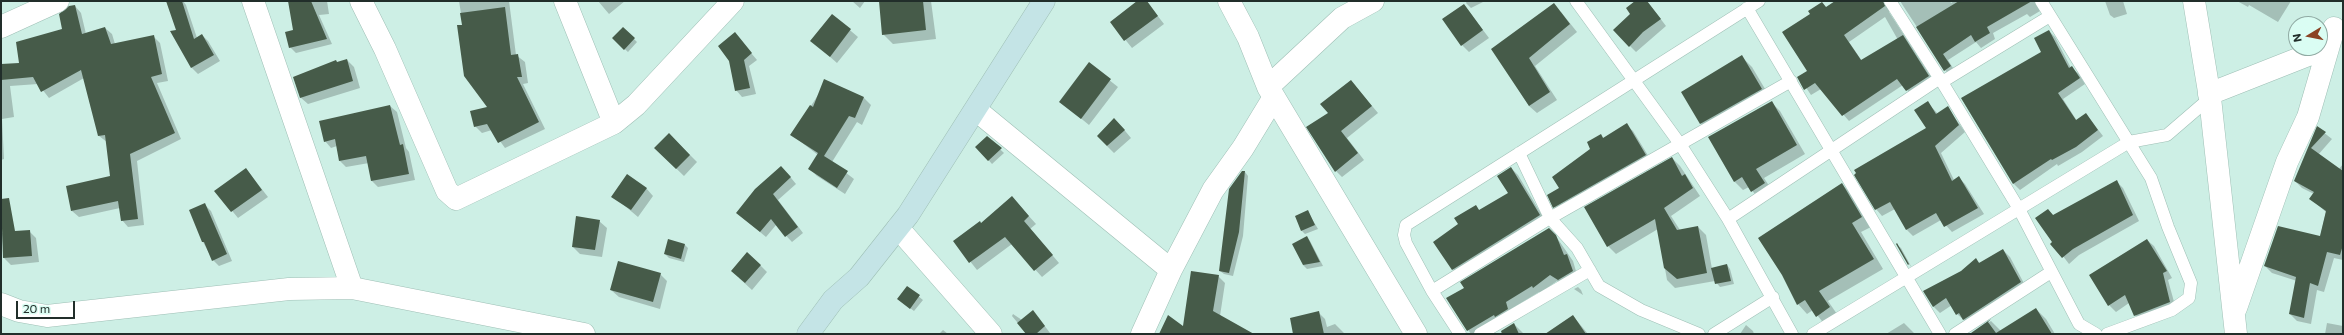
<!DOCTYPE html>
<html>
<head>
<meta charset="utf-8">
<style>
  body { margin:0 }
  #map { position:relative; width:2344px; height:335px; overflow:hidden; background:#cdefe5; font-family:Commissioner,sans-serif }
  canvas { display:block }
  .frame { position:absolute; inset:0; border:2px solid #212e2a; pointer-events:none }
  .north { position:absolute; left:2288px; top:16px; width:40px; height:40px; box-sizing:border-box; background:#dafdf3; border:1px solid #90aaa3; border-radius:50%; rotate:260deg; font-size:11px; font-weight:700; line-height:16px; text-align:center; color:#212e2a }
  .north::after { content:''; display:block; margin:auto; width:14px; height:18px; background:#8b4324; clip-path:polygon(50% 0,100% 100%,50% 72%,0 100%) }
  .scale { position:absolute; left:16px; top:301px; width:59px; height:18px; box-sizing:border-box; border:2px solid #212e2a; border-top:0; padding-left:5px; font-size:12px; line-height:14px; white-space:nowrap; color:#212e2a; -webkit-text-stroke:3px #dafdf3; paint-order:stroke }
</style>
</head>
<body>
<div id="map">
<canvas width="2344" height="335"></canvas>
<div class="frame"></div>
<div class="north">N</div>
<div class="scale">20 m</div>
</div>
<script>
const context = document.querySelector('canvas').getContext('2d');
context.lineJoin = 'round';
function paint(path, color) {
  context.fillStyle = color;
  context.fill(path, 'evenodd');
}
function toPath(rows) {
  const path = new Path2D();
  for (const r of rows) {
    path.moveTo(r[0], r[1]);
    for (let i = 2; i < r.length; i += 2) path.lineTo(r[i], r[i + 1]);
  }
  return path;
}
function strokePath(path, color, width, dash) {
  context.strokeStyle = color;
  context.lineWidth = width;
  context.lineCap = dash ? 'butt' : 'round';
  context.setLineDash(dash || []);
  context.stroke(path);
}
const shadow = toPath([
  [173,1,183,1,186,5,197,38,202,35,208,41,220,61,198,74,192,68,172,32,177,31],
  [289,1,327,1,329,14,319,15,332,44,296,53,290,47,294,31],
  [459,1,509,1,516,55,525,62,528,83,523,84,545,129,505,148,492,130,482,133,475,126,488,107,463,26],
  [598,1,625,1,609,14],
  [852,1,865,1,860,8],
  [880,1,931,1,936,39,893,44,883,34],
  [1139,1,1146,1,1164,24,1132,48,1111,22],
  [1467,1,1485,1,1471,8,1466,3],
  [1637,1,1647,1,1666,26,1636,52,1614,30,1631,14],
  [1837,1,1892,1,1889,4,1889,12,1935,83,1913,97,1903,85,1849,121,1821,89,1811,95,1799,77,1808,71,1826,8],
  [1885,17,1898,40,1862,61,1849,42],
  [1900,1,1950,1,1951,3,1954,1,2036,1,2040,11,2030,17,2027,14,1993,33,1995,39,1981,48,1976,42,1948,60,1956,73,1951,77,1945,70],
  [2105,1,2123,1,2127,14,2114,18,2110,15],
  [2237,1,2291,1,2278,22,2249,5,2248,7],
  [1464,5,1489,38,1469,52,1462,45],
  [75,6,81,13,86,34,105,28,112,34,115,44,153,36,160,43,168,81,157,83,181,139,137,161,144,225,128,227,122,220,120,208,79,217,72,211,112,177,107,142,99,136,84,78,49,98,38,84,10,86,14,117,2,119,4,159,1,160,1,65,20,64,63,29],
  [1561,12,1577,32,1535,66,1557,100,1537,113,1529,106,1493,49],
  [832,15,858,37,837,63,812,41],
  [623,28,637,42,628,52,613,38],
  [2049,31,2055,37,2071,68,2078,73,2085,84,2063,99,2077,121,2086,114,2103,136,2082,152,2058,166,2057,164,2020,190,2014,184,1962,99,2042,52],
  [735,34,757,60,749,66,756,94,742,97,736,90],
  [1742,57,1752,67,1771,99,1711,133,1701,124],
  [347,60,354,67,360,88,308,104,300,97,337,63],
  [1089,64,1118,87,1089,125,1061,102],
  [1357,88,1378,113,1347,138,1364,160,1342,177,1336,171,1329,113],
  [820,92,864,98,871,105,862,125,857,122,832,162,854,179,845,194,817,176,810,169,818,155,792,135],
  [1771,102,1780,111,1805,154,1764,178,1773,192,1760,200,1749,187,1743,190,1734,181],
  [1927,102,1938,114,1948,108,1965,132,1941,153,1954,180,1959,178,1965,184,1984,214,1952,232,1941,220,1913,236,1907,230,1895,209,1882,216,1876,209,1927,128],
  [390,106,397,112,406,148,409,152,415,180,378,187,372,181,369,163,346,167,340,161,337,146,331,148,325,141],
  [1626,125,1633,131,1652,162,1561,214,1554,207,1561,188,1601,135,1604,139],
  [1121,126,1131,138,1114,153,1107,146],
  [2318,128,2332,139,2318,155,2339,169,2343,164,2343,260,2334,258,2324,292,2317,290,2311,324,2297,321,2290,314,2297,281,2272,273,2265,266,2320,237,2326,212,2311,199,2314,194,2302,188,2295,181],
  [669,134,697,162,684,176,655,148],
  [987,137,1004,153,992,164,978,148],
  [1672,158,1680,166,1700,196,1671,216,1680,230,1698,227,1706,235,1712,269,1727,265,1730,269,1734,284,1720,287,1715,281,1675,288,1667,280,1658,229,1616,254,1608,246],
  [1511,168,1518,175,1546,222,1459,276,1453,269,1460,225,1476,206,1480,211,1509,194],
  [246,169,268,197,238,218,216,191],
  [1245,172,1248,176,1243,236,1233,276,1224,274,1220,271],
  [787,173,796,184,778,200,803,233,792,242,776,225,766,237,743,218],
  [2116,181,2123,188,2139,221,2079,255,2069,264,2053,243,2048,210,2054,216],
  [1842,184,1851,194,1871,227,1861,232,1883,269,1828,301,1839,317,1826,326,1813,310,1807,314,1798,304],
  [646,188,653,196,638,217,613,196],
  [205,205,211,211,232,261,219,266,213,260,203,242],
  [1019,205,1036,224,1030,229,1059,263,1042,277,1012,244,977,270,954,241],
  [1308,212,1318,229,1305,234,1302,231],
  [599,221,607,228,602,257,580,254,573,247],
  [29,231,36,238,39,262,11,265,4,258,2,233],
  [1555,235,1573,261,1578,278,1565,285,1557,281,1540,293,1539,292,1511,309,1514,315,1478,334,1471,334,1447,299],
  [1307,237,1310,241,1323,266,1307,269,1303,265],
  [669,240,685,245,688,248,684,262,669,258,665,254],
  [2147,240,2154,246,2172,278,2168,280,2176,309,2142,322,2135,315,2129,303,2116,312,2109,305,2090,275],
  [1897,245,1901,248,1912,268,1909,264],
  [2003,250,2010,257,2027,289,1971,326,1957,314,1952,305,1940,313,1933,306,1962,271,1976,260,1980,263],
  [760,265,767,272,752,290,739,278],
  [660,274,667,281,660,309,619,297,611,290],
  [1218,276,1225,283,1220,316,1244,334,1164,334,1184,328],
  [907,287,923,300,914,311,902,302],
  [1578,287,1581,290,1583,295,1574,289],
  [2036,309,2046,319,2055,334,1972,333,1991,321,2001,331],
  [1318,312,1325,319,1327,327,1335,324,1345,334,1294,334],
  [1013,314,1022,320,1038,317,1050,333,1027,334,1012,316],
  [1573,316,1588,334,1547,334],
  [1904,323,1915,334,1886,334],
  [2327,323,2343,326,2343,334,2325,334],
  [1514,324,1524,334,1527,334,1503,334],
  [1746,325,1753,331,1754,334,1740,334],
  [943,330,948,334,939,334]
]);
const building = toPath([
  [166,1,182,1,194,39,202,34,214,55,191,68,170,31,176,30],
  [288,1,311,1,327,39,289,48,285,32,293,30],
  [879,1,923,1,926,30,882,35],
  [1137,1,1147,1,1158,16,1124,41,1110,22],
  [1635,1,1647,1,1661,19,1643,32,1629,47,1613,30,1630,14,1626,8],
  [1835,1,1883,1,1885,6,1844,35,1861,60,1903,35,1929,76,1906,91,1897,79,1842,116,1815,83,1804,90,1797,77,1807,71,1782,32,1810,14,1808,11,1822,2,1826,7],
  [1959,1,2032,1,1987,27,1990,33,1975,42,1971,35,1943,54,1951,66,1944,71,1916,27],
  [1554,3,1570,24,1529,58,1550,92,1529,106,1491,49],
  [1464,4,1483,30,1461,46,1442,19],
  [75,5,82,34,105,27,111,44,154,35,162,74,151,77,175,133,130,154,138,219,121,221,118,201,71,211,66,186,110,176,105,135,98,136,81,70,41,92,33,77,1,80,1,64,19,63,16,42,62,29,59,14,69,6],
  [505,7,511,55,518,54,522,77,517,77,539,122,498,143,487,124,474,127,470,111,487,107,464,76,457,25,462,25,460,13],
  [832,14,851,29,830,57,810,41],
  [623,27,635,38,624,50,612,38],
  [2049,30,2069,68,2072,66,2080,78,2058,93,2076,120,2086,113,2098,130,2076,147,2052,160,2051,159,2013,184,1961,98,2041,52,2034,38],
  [735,32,752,53,744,60,750,88,735,91,729,61,718,46],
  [1742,55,1762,89,1700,124,1681,92],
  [347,59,353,81,300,98,293,77,336,60,337,62],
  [1089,62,1111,79,1081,119,1059,102],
  [824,79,864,97,855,118,849,116,824,156,848,171,837,188,808,169,818,153,790,135,810,105,813,107],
  [1351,80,1372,106,1341,131,1358,153,1335,172,1306,127,1328,113,1320,104],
  [1772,101,1797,145,1756,169,1765,183,1751,192,1742,177,1734,182,1708,137],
  [1928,101,1936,114,1948,106,1959,125,1935,146,1952,181,1959,176,1978,208,1944,227,1936,213,1906,230,1890,202,1875,210,1854,175,1856,173,1854,170,1926,128,1914,110],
  [390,105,400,145,403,144,409,174,371,181,366,156,339,161,335,139,324,142,319,121],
  [1114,118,1125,130,1107,146,1097,136],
  [1627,123,1646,155,1553,208,1547,195,1559,188,1552,177,1590,149,1587,142,1601,134,1603,138],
  [2317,126,2326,132,2311,148,2343,171,2343,245,2340,255,2327,252,2318,286,2310,283,2304,318,2289,314,2296,277,2264,266,2278,226,2320,236,2326,211,2309,199,2314,192,2294,181],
  [669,133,690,155,676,169,654,148],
  [987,136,1002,148,988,161,975,147],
  [1672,157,1682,176,1685,174,1693,188,1664,208,1677,230,1698,226,1707,273,1677,279,1664,268,1655,219,1607,247,1584,207],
  [781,166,791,177,773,194,798,227,785,237,771,219,760,232,736,213,755,189],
  [1511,167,1540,215,1452,270,1433,242,1458,224,1454,218,1476,205,1479,210,1508,193,1497,176],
  [246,168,262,190,231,212,214,191],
  [1242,171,1245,171,1239,232,1229,273,1219,271,1229,189],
  [627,174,647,188,631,210,611,197],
  [2117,180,2133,215,2073,249,2062,258,2050,244,2052,242,2035,218,2048,209,2053,215],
  [1842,183,1862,217,1852,223,1874,259,1819,291,1830,307,1816,317,1805,300,1797,305,1782,275,1758,238],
  [1012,196,1029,216,1024,221,1053,255,1034,271,1005,237,969,263,953,241,980,221,981,223],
  [9,198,15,231,30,230,32,256,3,258,1,199],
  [205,203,227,254,212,261,204,242,202,242,189,210],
  [1308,210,1315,225,1301,231,1295,216],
  [576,216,600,220,595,250,572,247],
  [1549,228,1556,235,1564,255,1567,254,1573,271,1558,280,1550,275,1533,288,1532,286,1506,302,1508,309,1495,317,1494,315,1467,331,1446,298,1464,288,1460,282],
  [1307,236,1320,262,1303,265,1292,244],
  [668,239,685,244,681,259,664,254],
  [2147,239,2167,271,2163,273,2170,302,2134,316,2125,295,2108,306,2089,275],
  [1897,243,1909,264,1908,265,1896,244],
  [2003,249,2021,282,1963,320,1959,313,1956,315,1946,298,1933,307,1923,291,1961,271,1976,258,1979,263],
  [747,252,761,265,745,283,731,271],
  [618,261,661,273,653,302,610,290],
  [1727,264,1731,281,1715,284,1711,268],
  [1191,271,1219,275,1213,311,1254,334,1159,334,1168,315,1183,326],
  [907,286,920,295,910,309,897,299],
  [2036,308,2052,334,1971,333,1991,319,1988,322,1996,333],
  [1033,310,1045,326,1036,334,1026,334,1017,323],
  [1319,311,1324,334,1293,334,1290,318],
  [1573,315,1586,334,1545,334],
  [1514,323,1519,334,1502,334,1501,331]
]);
const lane = toPath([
  [1576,1,1680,144,1728,219,1792,334],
  [1890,1,1942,82,2019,209,2079,324,2096,334],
  [2041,1,2151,178,2168,227,2191,283,2189,298,2172,310,2107,334],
  [1747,8,1940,334],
  [1942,82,2050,16],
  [1519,153,1550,218,1577,248,1599,286,1641,310,1699,334],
  [1728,219,1940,78],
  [1432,291,1550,218,1791,81],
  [1460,334,1432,291,1406,243,1404,235,1406,225,1759,1],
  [1480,334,1590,270],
  [1714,334,1773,297],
  [1813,334,2129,142,2167,135,2210,98],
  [1955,334,2051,272]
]);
const street = toPath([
  [253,1,352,288],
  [361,1,385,49,447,191,456,199,614,123,636,105,733,1],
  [565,1,614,123],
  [1229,1,1248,37,1268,87,1416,334],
  [2194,1,2210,98,2236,334],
  [1,27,58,1],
  [1268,87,1342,18,1373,1],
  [2209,94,2308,55,2315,48],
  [976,110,1171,270],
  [898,228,991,334],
  [1,304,19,311,47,316,289,289,352,288,584,334],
  [2236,308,2287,162,2308,117,2334,28],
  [1142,334,1171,270,1213,190,1243,148,1274,97]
]);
const secondary = toPath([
  [808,334,833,300,859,277,908,215,1044,1]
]);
paint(shadow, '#0003');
paint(building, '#465b49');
strokePath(lane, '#9ebfb5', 13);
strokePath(street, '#9ebfb5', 23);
strokePath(secondary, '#9ebfb5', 23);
strokePath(lane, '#fff', 12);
strokePath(street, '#fff', 22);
strokePath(secondary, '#c4e4e6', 22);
</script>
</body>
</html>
